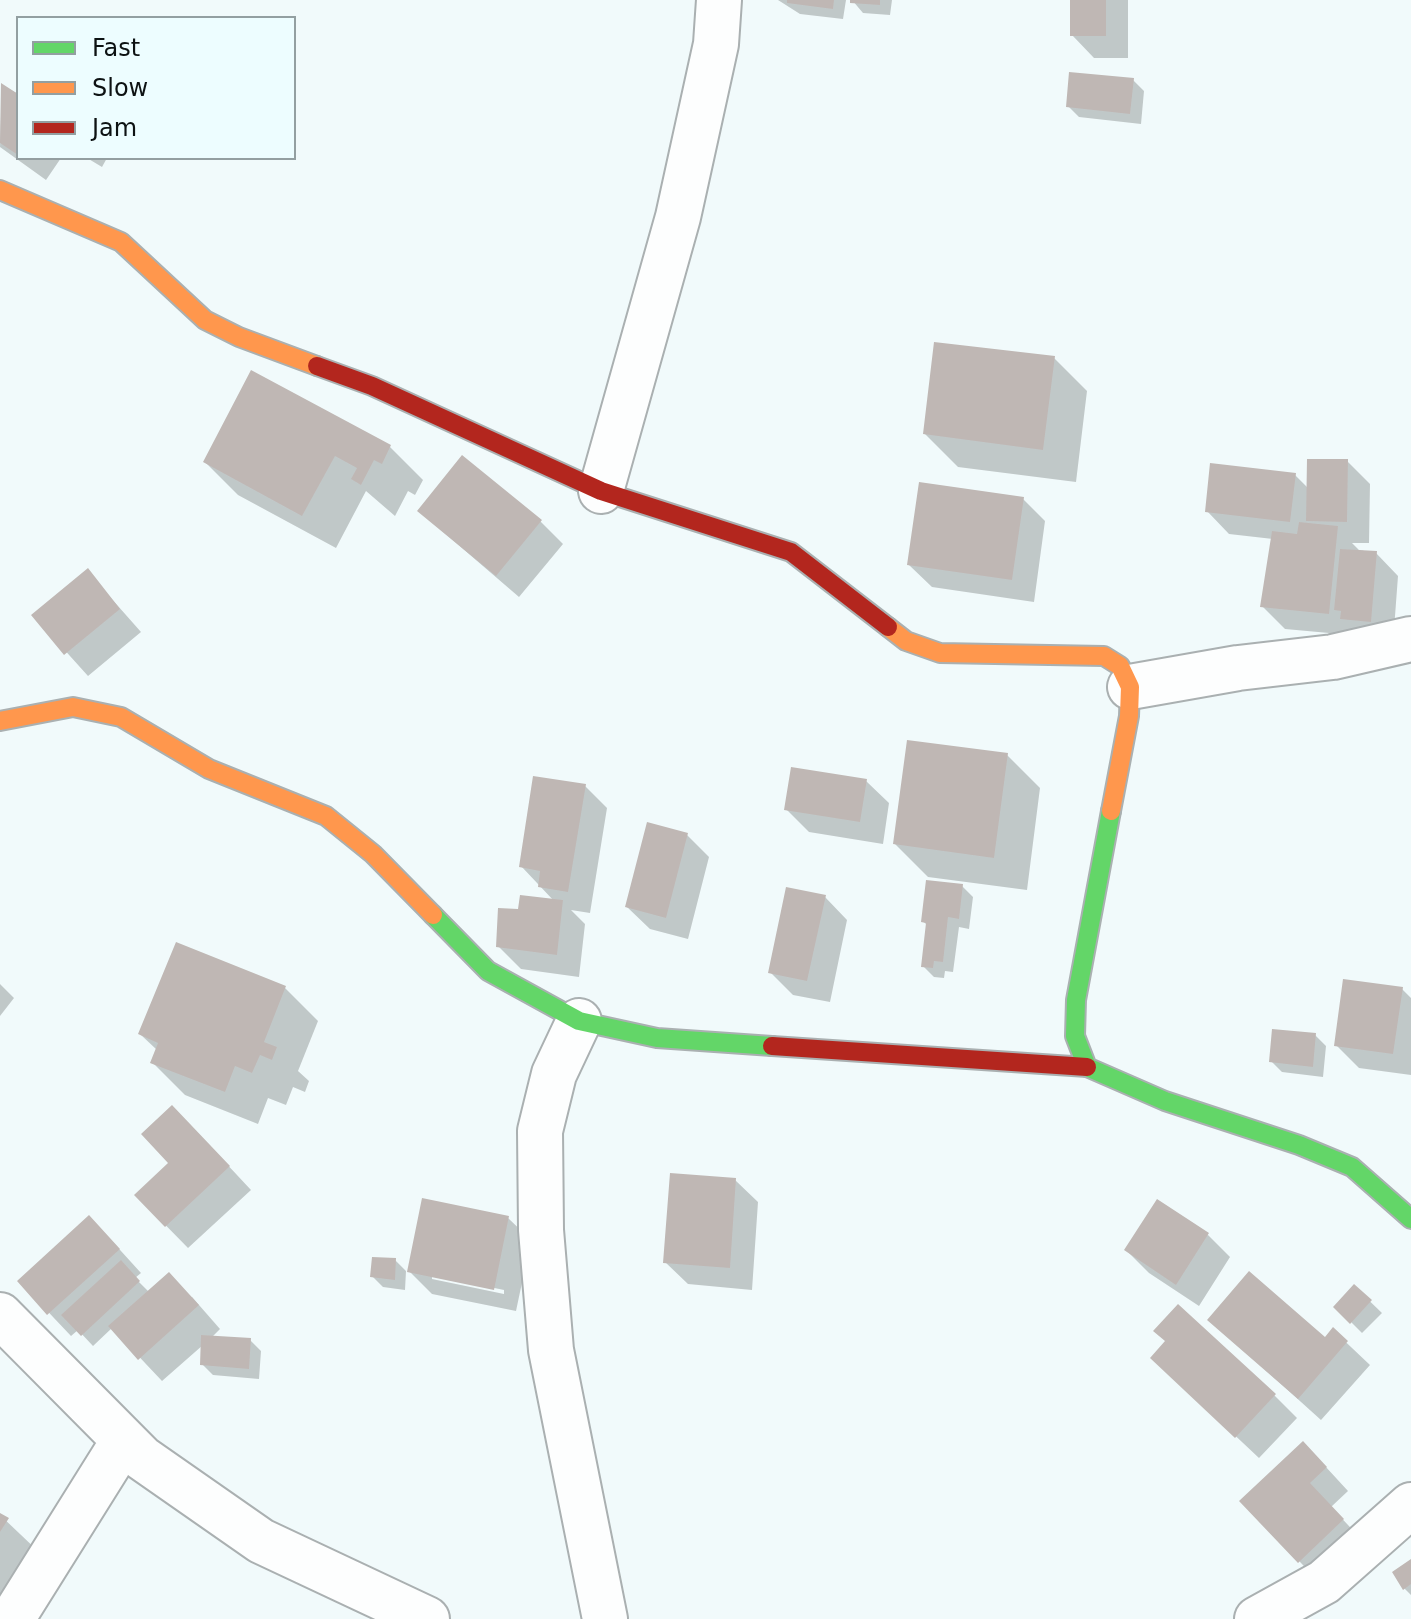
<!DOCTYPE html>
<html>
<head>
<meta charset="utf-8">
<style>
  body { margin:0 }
  #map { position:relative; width:1411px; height:1619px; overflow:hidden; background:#f1fafb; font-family:"DejaVu Sans",sans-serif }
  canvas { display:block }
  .legend { position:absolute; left:16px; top:16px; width:280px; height:144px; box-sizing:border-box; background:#edfdff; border:2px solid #939fa1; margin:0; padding:10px 14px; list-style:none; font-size:24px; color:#0d1213 }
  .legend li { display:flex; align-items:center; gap:16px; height:40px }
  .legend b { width:40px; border:2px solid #939fa1 }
</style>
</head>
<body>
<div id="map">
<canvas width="1411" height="1619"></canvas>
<ul class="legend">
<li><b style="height:10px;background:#63d668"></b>Fast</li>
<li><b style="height:10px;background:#ff974d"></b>Slow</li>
<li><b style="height:10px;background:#b3261e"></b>Jam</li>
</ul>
</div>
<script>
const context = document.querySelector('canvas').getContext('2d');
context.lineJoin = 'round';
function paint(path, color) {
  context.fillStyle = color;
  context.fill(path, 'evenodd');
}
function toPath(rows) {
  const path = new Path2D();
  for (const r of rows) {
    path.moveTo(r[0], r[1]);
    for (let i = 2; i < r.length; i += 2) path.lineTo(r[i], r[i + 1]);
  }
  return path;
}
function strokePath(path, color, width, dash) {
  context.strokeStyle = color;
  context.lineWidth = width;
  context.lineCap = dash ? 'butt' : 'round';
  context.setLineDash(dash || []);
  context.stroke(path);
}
const shadow = toPath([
  [778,0,846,0,843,19,800,14],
  [852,0,892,0,890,15,863,13],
  [1072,0,1128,0,1128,58,1094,58,1072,35],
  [1133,80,1144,91,1141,124,1079,117,1068,106],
  [2,85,18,94,18,158,61,158,46,180,0,147],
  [87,158,107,158,102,167],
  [1054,358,1087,391,1076,482,958,467,925,434],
  [390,447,423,480,415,495,408,491,395,516,366,491,336,548,238,495,205,462],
  [1347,461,1370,484,1369,543,1352,543,1359,550,1376,553,1398,576,1393,643,1365,641,1352,628,1351,635,1285,629,1262,606,1273,539,1229,534,1207,511,1295,475,1308,488],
  [1023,499,1045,521,1034,602,932,587,909,565],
  [419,511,540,521,563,544,519,597],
  [87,571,141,632,88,676,34,616],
  [1007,755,1040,788,1027,890,928,877,895,844],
  [866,781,889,803,883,844,809,832,786,809],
  [585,786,607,808,590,913,571,910,585,924,579,977,521,969,498,946,519,911,554,901,521,866],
  [687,835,709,857,688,939,650,929,627,907],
  [962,886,973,897,969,929,959,927,953,972,945,971,944,978,934,977,923,966,928,926,923,921],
  [825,897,847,920,830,1002,793,995,770,972],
  [0,984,14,998,0,1016],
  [285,988,318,1021,298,1071,309,1081,305,1092,293,1087,286,1105,268,1098,258,1124,185,1095,152,1062,157,1050,140,1034],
  [1402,989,1411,998,1411,1075,1359,1068,1336,1045],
  [1315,1035,1326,1046,1323,1077,1282,1072,1271,1061],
  [195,1130,251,1190,188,1248,136,1195,171,1163],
  [735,1180,758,1202,752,1290,688,1284,665,1262],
  [508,1218,531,1240,516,1311,432,1294,409,1271],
  [432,1275,504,1290,504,1294,432,1279],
  [1208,1235,1230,1257,1199,1306,1149,1273,1126,1250],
  [111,1240,141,1273,135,1278,149,1292,192,1297,220,1329,211,1338,250,1340,261,1351,259,1379,213,1375,202,1364,203,1345,162,1381,112,1328,93,1346,78,1330,71,1336,19,1281],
  [395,1260,406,1271,405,1290,383,1287,372,1276],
  [1354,1286,1382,1313,1362,1333,1336,1307],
  [1210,1320,1325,1340,1333,1330,1370,1365,1321,1420],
  [1176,1380,1274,1395,1297,1418,1259,1458],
  [1325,1466,1348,1491,1331,1507,1365,1543,1321,1584,1242,1501],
  [0,1515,40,1553,0,1616],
  [1411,1563,1411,1595,1404,1588]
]);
const building = toPath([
  [787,0,834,0,833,9,787,3],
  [850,0,880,0,880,5,850,3],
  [1070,0,1106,0,1106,36,1070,36],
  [1069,72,1134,78,1130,114,1066,107],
  [1,83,18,94,18,155,0,143],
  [934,342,1055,356,1043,450,923,434],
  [251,370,391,445,382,464,374,460,361,485,351,479,357,468,335,456,302,516,203,462],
  [462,455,542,520,496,576,417,511],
  [1307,459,1348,459,1347,522,1306,521],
  [1210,463,1296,473,1290,522,1205,512],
  [919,482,1024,497,1012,580,907,565],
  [1299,522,1338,526,1329,614,1260,607,1272,531,1297,534],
  [1340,549,1377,551,1371,622,1340,619,1341,611,1334,610],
  [88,568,120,609,64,655,31,615],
  [907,740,1008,753,994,858,893,844],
  [791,767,867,779,860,822,784,810],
  [533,776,586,784,568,892,538,887,540,871,519,867],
  [647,822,688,833,666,918,625,907],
  [926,880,963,884,959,919,948,917,943,962,934,961,933,968,921,967,926,923,921,922],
  [786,887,826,895,807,981,768,973],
  [520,895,563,900,557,955,496,947,498,908,518,909],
  [176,942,286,986,264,1042,277,1047,272,1060,260,1055,252,1073,235,1066,225,1092,150,1063,158,1043,138,1034],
  [1343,979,1403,987,1393,1054,1334,1046],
  [1272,1029,1316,1033,1313,1067,1269,1062],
  [172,1105,230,1166,165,1227,134,1195,168,1163,141,1134],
  [670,1173,736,1178,730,1268,663,1263],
  [422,1198,509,1216,494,1290,407,1272],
  [1157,1199,1209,1233,1176,1285,1124,1250],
  [89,1215,120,1249,47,1315,17,1281],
  [372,1257,396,1258,395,1280,370,1277],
  [121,1260,140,1281,81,1336,61,1315],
  [1249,1271,1325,1337,1333,1327,1348,1341,1298,1399,1207,1320],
  [169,1272,199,1305,138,1360,108,1326],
  [1354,1284,1372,1300,1350,1324,1333,1307],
  [1178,1304,1276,1394,1235,1438,1150,1358,1165,1341,1153,1331],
  [201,1335,251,1338,249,1369,200,1365],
  [1303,1441,1327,1467,1310,1483,1344,1519,1298,1563,1239,1501],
  [0,1513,9,1518,0,1532],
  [1411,1559,1411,1584,1403,1590,1392,1572]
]);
const street = toPath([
  [601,491,678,217,716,44,719,0],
  [1130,687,1238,668,1333,657,1411,639],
  [579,1021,554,1074,540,1131,541,1230,551,1350,605,1619],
  [0,1315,142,1458,261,1541,427,1619],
  [12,1619,124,1440],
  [1257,1619,1324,1582,1411,1505]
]);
const fast = toPath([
  [1111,811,1076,1000,1075,1036,1087,1067,1165,1101,1299,1145,1352,1167,1411,1219],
  [433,915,488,971,579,1021,657,1038,772,1046]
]);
const slow = toPath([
  [0,190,121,242,205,320,239,337,317,366],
  [888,627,906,641,940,653,1104,656,1120,666,1130,687,1129,716,1111,811],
  [0,721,73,707,121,717,209,769,326,816,373,854,433,915]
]);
const jam = toPath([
  [317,366,372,386,601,491,791,552,888,627],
  [772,1046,1087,1067]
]);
paint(shadow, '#0003');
paint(building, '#bfb7b4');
strokePath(street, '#aab0b1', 48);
strokePath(fast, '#aab0b1', 22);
strokePath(slow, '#aab0b1', 22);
strokePath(jam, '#aab0b1', 22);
strokePath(street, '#fdfefe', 44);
strokePath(fast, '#63d668', 18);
strokePath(slow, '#ff974d', 18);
strokePath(jam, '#b3261e', 18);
</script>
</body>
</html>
